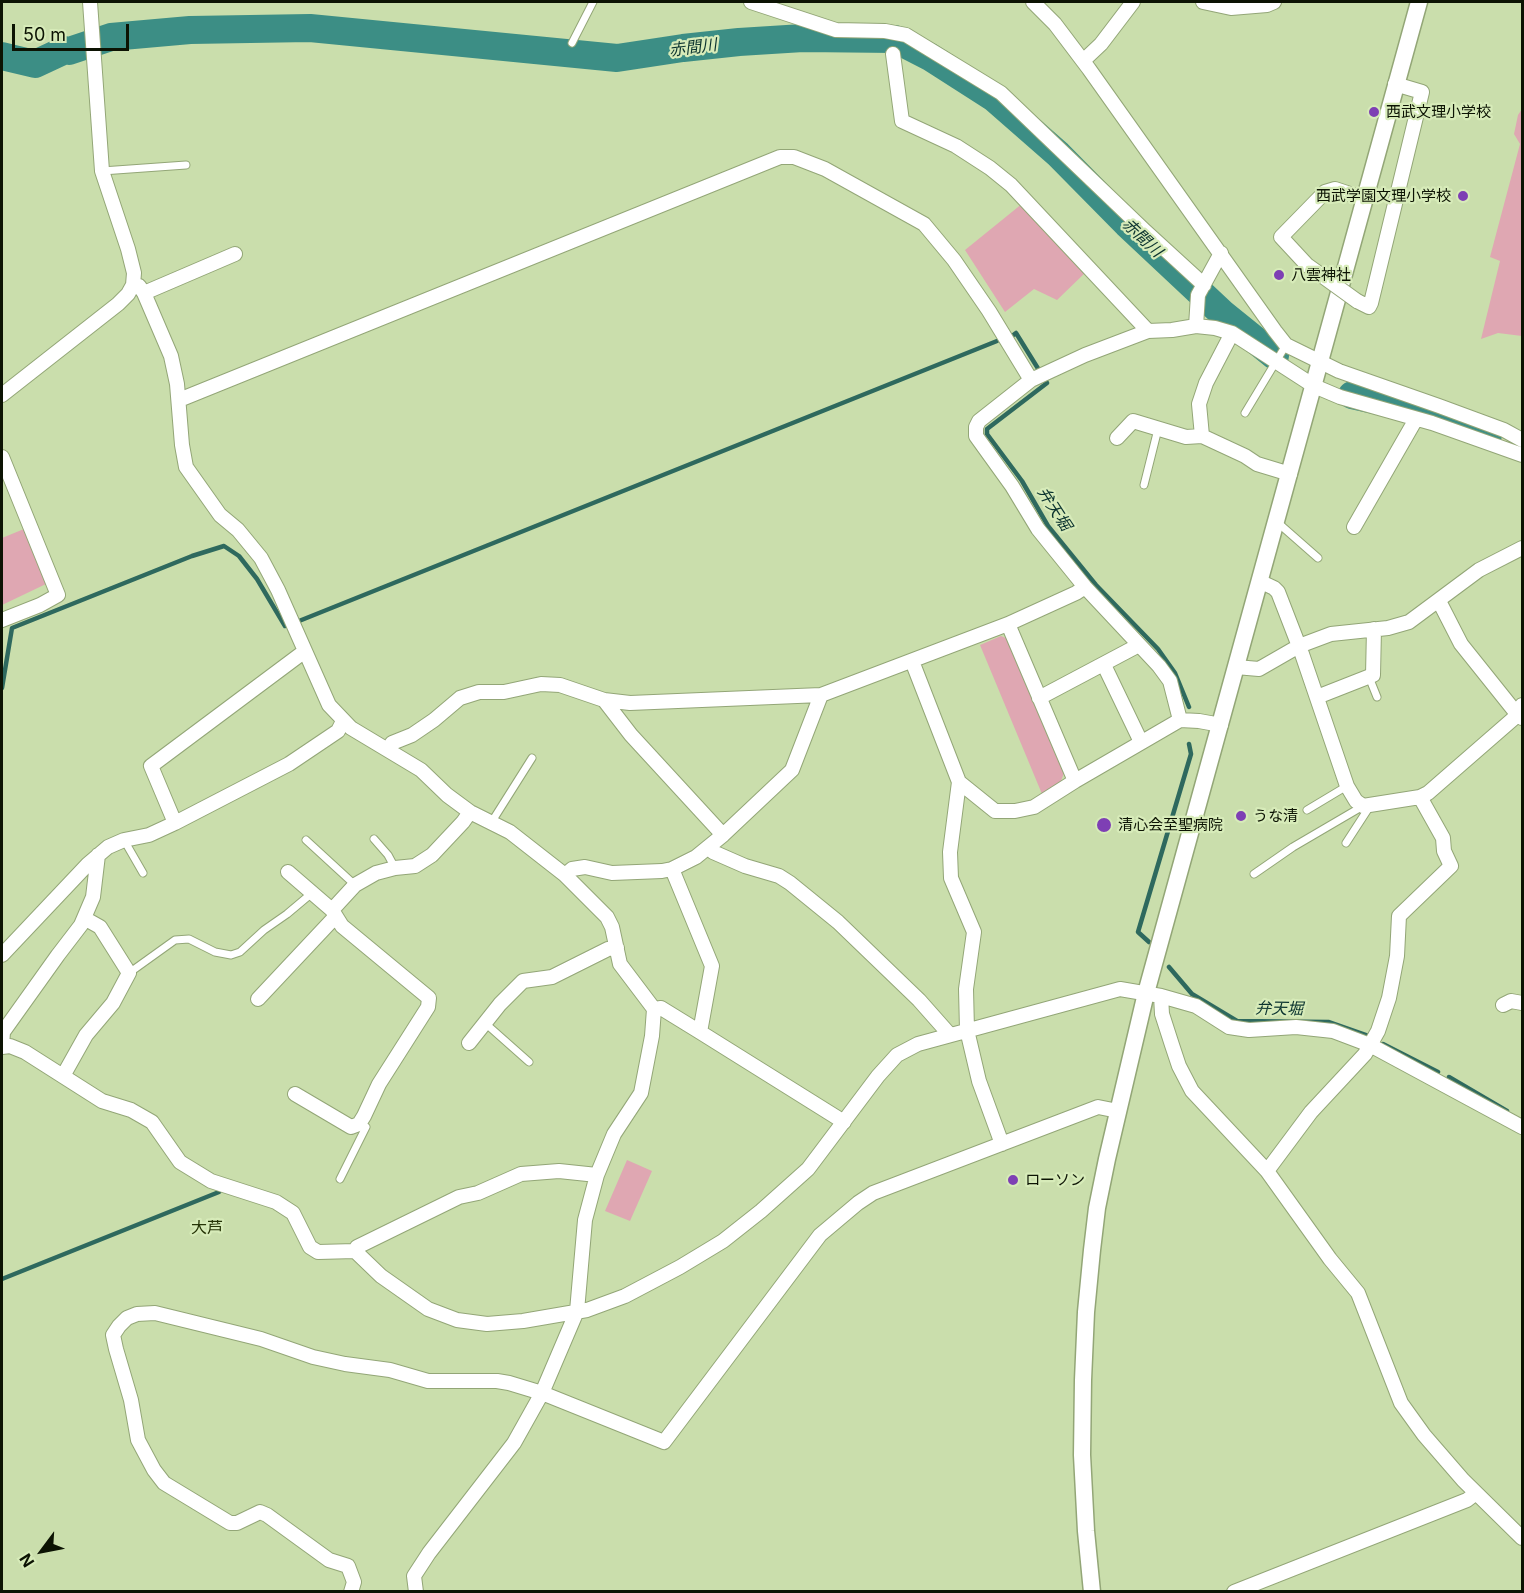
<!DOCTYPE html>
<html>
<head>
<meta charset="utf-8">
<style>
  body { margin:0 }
  #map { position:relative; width:1524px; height:1593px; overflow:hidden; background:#cadeac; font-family:Inter,sans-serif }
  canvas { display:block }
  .frame { position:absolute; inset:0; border:3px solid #0c1303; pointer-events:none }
  .north { position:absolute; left:12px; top:1521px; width:60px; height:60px; -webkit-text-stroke:4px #d7ebb9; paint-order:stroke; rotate:238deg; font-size:16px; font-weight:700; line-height:24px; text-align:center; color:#0c1303 }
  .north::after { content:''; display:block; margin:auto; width:21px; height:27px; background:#0c1303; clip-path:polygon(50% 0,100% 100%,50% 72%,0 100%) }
  .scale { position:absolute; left:12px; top:24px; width:117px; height:27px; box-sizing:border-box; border:3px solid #0c1303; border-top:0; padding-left:8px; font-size:18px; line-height:21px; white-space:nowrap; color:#0c1303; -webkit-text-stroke:4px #d7ebb9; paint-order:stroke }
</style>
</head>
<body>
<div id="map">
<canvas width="1524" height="1593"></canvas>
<div class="frame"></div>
<div class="north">N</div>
<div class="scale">50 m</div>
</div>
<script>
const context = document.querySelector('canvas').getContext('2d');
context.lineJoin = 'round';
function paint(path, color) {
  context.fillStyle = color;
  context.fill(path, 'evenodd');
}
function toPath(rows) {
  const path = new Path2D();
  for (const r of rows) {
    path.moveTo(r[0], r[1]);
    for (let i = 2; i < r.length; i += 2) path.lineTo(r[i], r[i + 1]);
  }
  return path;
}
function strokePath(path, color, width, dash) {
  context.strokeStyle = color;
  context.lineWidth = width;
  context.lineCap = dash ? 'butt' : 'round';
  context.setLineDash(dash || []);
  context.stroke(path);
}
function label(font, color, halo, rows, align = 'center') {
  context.font = font + ' Inter,"Noto Sans JP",sans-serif';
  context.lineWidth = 4.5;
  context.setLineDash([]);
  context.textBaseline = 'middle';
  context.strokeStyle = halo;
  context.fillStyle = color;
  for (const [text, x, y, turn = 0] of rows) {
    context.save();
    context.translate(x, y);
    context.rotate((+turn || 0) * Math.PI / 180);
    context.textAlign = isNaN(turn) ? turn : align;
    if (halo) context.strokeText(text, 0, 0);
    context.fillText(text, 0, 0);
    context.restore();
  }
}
const green = toPath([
  [1522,109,1522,336,1498,333,1481,339,1500,261,1490,257,1520,144,1514,134,1518,115],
  [1023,203,1087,271,1057,300,1034,289,1005,312,965,250],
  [24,529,46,584,2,605,2,538],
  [1001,636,1008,639,1064,773,1059,786,1042,794,980,645],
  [627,1160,652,1171,630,1221,605,1211]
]);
const stream = toPath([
  [1012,336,1016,333,1047,383,987,429,987,434,1022,481,1048,526,1096,585,1158,649,1175,673,1189,707],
  [299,621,997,341],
  [2,688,12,628,192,556,224,546,239,556,257,579,285,626],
  [1149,942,1138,932,1191,754,1189,744],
  [1169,967,1192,994,1237,1021,1329,1022,1369,1036],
  [1383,1044,1438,1072],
  [1449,1077,1507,1111],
  [2,1279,219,1192]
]);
const river = toPath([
  [2,56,35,64,65,50,69,51,111,37,190,30,310,28,617,58,683,48,739,42,803,38,895,39,930,57,994,98,1058,154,1127,224,1223,314,1275,356],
  [1352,395,1406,407,1488,435]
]);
const service = toPath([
  [572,43,593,2],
  [102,171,186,165],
  [1245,413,1286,345],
  [1144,485,1158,429],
  [1277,522,1318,558],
  [1369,677,1377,697],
  [1307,810,1347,786],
  [491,823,532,758],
  [374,839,388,855,395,868],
  [124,840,143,873],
  [306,840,355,885],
  [1346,843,1370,806],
  [1254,874,1293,847,1363,806],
  [129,973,175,940,189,939,215,952,231,955,240,952,264,930,287,914,312,893],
  [485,1023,529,1062],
  [340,1179,366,1127,359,1124]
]);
const minor = toPath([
  [751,2,836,30,885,31,906,35,965,71,1001,93,1144,230,1204,285],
  [1033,2,1055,24,1089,69,1275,331,1286,345,1339,371,1439,406,1504,430,1522,440],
  [1203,2,1231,8,1267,5,1274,2],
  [893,54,902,121,956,146,990,168,1011,185,1148,331,1172,330,1196,326,1215,328,1232,333,1314,386,1340,397,1432,423,1522,455],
  [1083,61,1101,44,1133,2],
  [1321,275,1307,265,1281,237,1325,192,1335,189,1365,199],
  [133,285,139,286,144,293,171,356,177,384,182,445,186,467,220,515,238,530,261,558,278,590,329,705,351,728,421,770,447,795,470,812,510,832,565,875,607,917,612,927,620,964,654,1009,652,1036,641,1093,614,1134,597,1175,585,1220,577,1311,542,1393,514,1443,429,1553,414,1576,416,1592],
  [144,293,235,254],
  [1357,301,1369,307,1371,303,1422,92,1395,84],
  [1196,326,1198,295,1221,253],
  [1031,380,1085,355,1148,331],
  [2,395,118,304,128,294,133,285,134,273,128,249,102,171,90,2],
  [179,400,780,157,794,157,825,169,924,224,954,260,989,311,1031,380,979,421,976,427,976,436,1012,486,1038,529,1085,587,1159,666,1170,681,1180,720],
  [1202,436,1199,404,1206,383,1232,333],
  [1117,438,1133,421,1186,437,1202,436,1245,456,1257,464,1290,474],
  [2,457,58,595,40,605,2,620],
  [1354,527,1416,419],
  [1259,581,1274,588,1278,592,1302,654,1347,786,1356,801,1363,806,1420,797,1428,793,1513,719,1522,705],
  [1439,601,1461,644,1517,714,1522,718],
  [1008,624,1075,781],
  [912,661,959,782,995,811,1015,811,1034,807,1075,781,1180,720,1199,721,1221,725],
  [1104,665,1141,742],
  [1236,667,1259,669,1299,646,1331,634,1388,628,1409,622,1479,570,1522,548],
  [1317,697,1373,675,1374,629],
  [1039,698,1139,645],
  [604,700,631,735,723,835],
  [388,750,392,743,412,735,434,720,460,698,479,692,504,692,541,684,560,685,604,700,630,703,821,695,1008,624,1076,593,1085,587],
  [959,782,950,852,951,878,974,932,966,989,967,1030,979,1081,1002,1144],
  [175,823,289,764,338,731,343,721],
  [709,847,713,852,745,866,779,876,790,883,838,922,919,1000,950,1035],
  [672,869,712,966,700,1032],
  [288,872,332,910],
  [565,875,572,869,585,867,612,873,662,871,672,869,696,857,723,835,792,770,821,695],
  [2,955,88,864,108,847,124,840,149,835,175,823,151,766,305,651],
  [1161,996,1162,1014,1172,1045,1179,1066,1192,1091,1267,1171,1330,1259,1358,1293,1401,1403,1424,1435,1463,1480,1522,1538],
  [258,999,335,917],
  [1503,1005,1511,1001,1522,1003],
  [654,1009,661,1008,700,1032,844,1122],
  [469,1043,500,1004,523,981,552,977,608,949,617,948],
  [2,1046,3,1032,58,955,81,925,93,897,98,855],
  [2,1047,10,1046,25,1052,102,1101,131,1110,152,1122,180,1162,211,1181,276,1202,293,1213,310,1247,318,1252,355,1251,381,1276,428,1309,457,1320,487,1324,523,1321,587,1310,625,1296,680,1267,723,1241,761,1211,808,1169,878,1076,897,1055,918,1044,1120,989,1161,996,1196,1006,1229,1027,1249,1030,1296,1027,1333,1031,1370,1045,1522,1127],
  [63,1076,86,1035,113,1003,129,973,100,927,84,918],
  [295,1094,351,1127,359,1124,364,1116,379,1084,428,1007,429,998,342,926,332,910,355,885,376,873,395,868,415,866,432,855,463,822,470,812],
  [1267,1171,1311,1112,1365,1054,1378,1031,1389,998,1397,956,1399,916,1451,866,1444,851,1443,838,1420,797],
  [355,1251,357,1247,459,1197,478,1193,521,1174,559,1171,597,1175],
  [351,1592,354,1582,348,1566,329,1560,267,1515,260,1512,237,1523,230,1523,164,1483,154,1470,138,1440,131,1400,116,1349,113,1335,119,1326,127,1318,137,1314,155,1313,261,1339,313,1357,345,1364,390,1370,428,1381,497,1381,509,1383,542,1393,664,1442,820,1235,858,1203,873,1193,1098,1107,1118,1111],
  [1234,1592,1467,1500,1476,1493]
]);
const tertiary = toPath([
  [1092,1592,1086,1531,1082,1455,1083,1380,1086,1312,1092,1250,1097,1208,1107,1159,1146,993,1419,2]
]);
const minorBridge = toPath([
  [1321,275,1357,301]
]);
const markers = [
  [1374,112,6,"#7e3fb4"],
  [1463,196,6,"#7e3fb4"],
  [1279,275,6,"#7e3fb4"],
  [1241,816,6,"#7e3fb4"],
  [1104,825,8,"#7e3fb4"],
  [1013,1180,6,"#7e3fb4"]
];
const poiNames = [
  ["西武文理小学校",1386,112],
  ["西武学園文理小学校",1451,196,"right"],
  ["八雲神社",1291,275],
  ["うな清",1253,816],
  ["清心会至聖病院",1118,825],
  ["ローソン",1025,1180]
];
const waterNames = [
  ["赤間川",693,48,-7],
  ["赤間川",1142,238,43],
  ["弁天堀",1054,509,57],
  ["弁天堀",1279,1009,1]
];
const neighbourhoodNames = [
  ["大芦",207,1228]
];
paint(green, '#dfa7b2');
strokePath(stream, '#2e695e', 4.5);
strokePath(river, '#3c8e85', 28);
strokePath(service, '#93a677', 9);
strokePath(minor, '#93a677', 16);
strokePath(tertiary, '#93a677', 19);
strokePath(service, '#fff', 7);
strokePath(minor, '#fff', 14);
strokePath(tertiary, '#fff', 16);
strokePath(minorBridge, '#93a677', 16, []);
strokePath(minorBridge, '#fff', 14);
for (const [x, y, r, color] of markers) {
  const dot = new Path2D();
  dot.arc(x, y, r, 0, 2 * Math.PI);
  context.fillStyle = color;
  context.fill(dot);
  strokePath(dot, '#d7ebb9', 2);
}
label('15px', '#0c1303', '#d7ebb9', poiNames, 'left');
label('italic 16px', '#0b332f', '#d7ebb9', waterNames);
label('16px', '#263407', '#d7ebb9', neighbourhoodNames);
</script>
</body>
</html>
